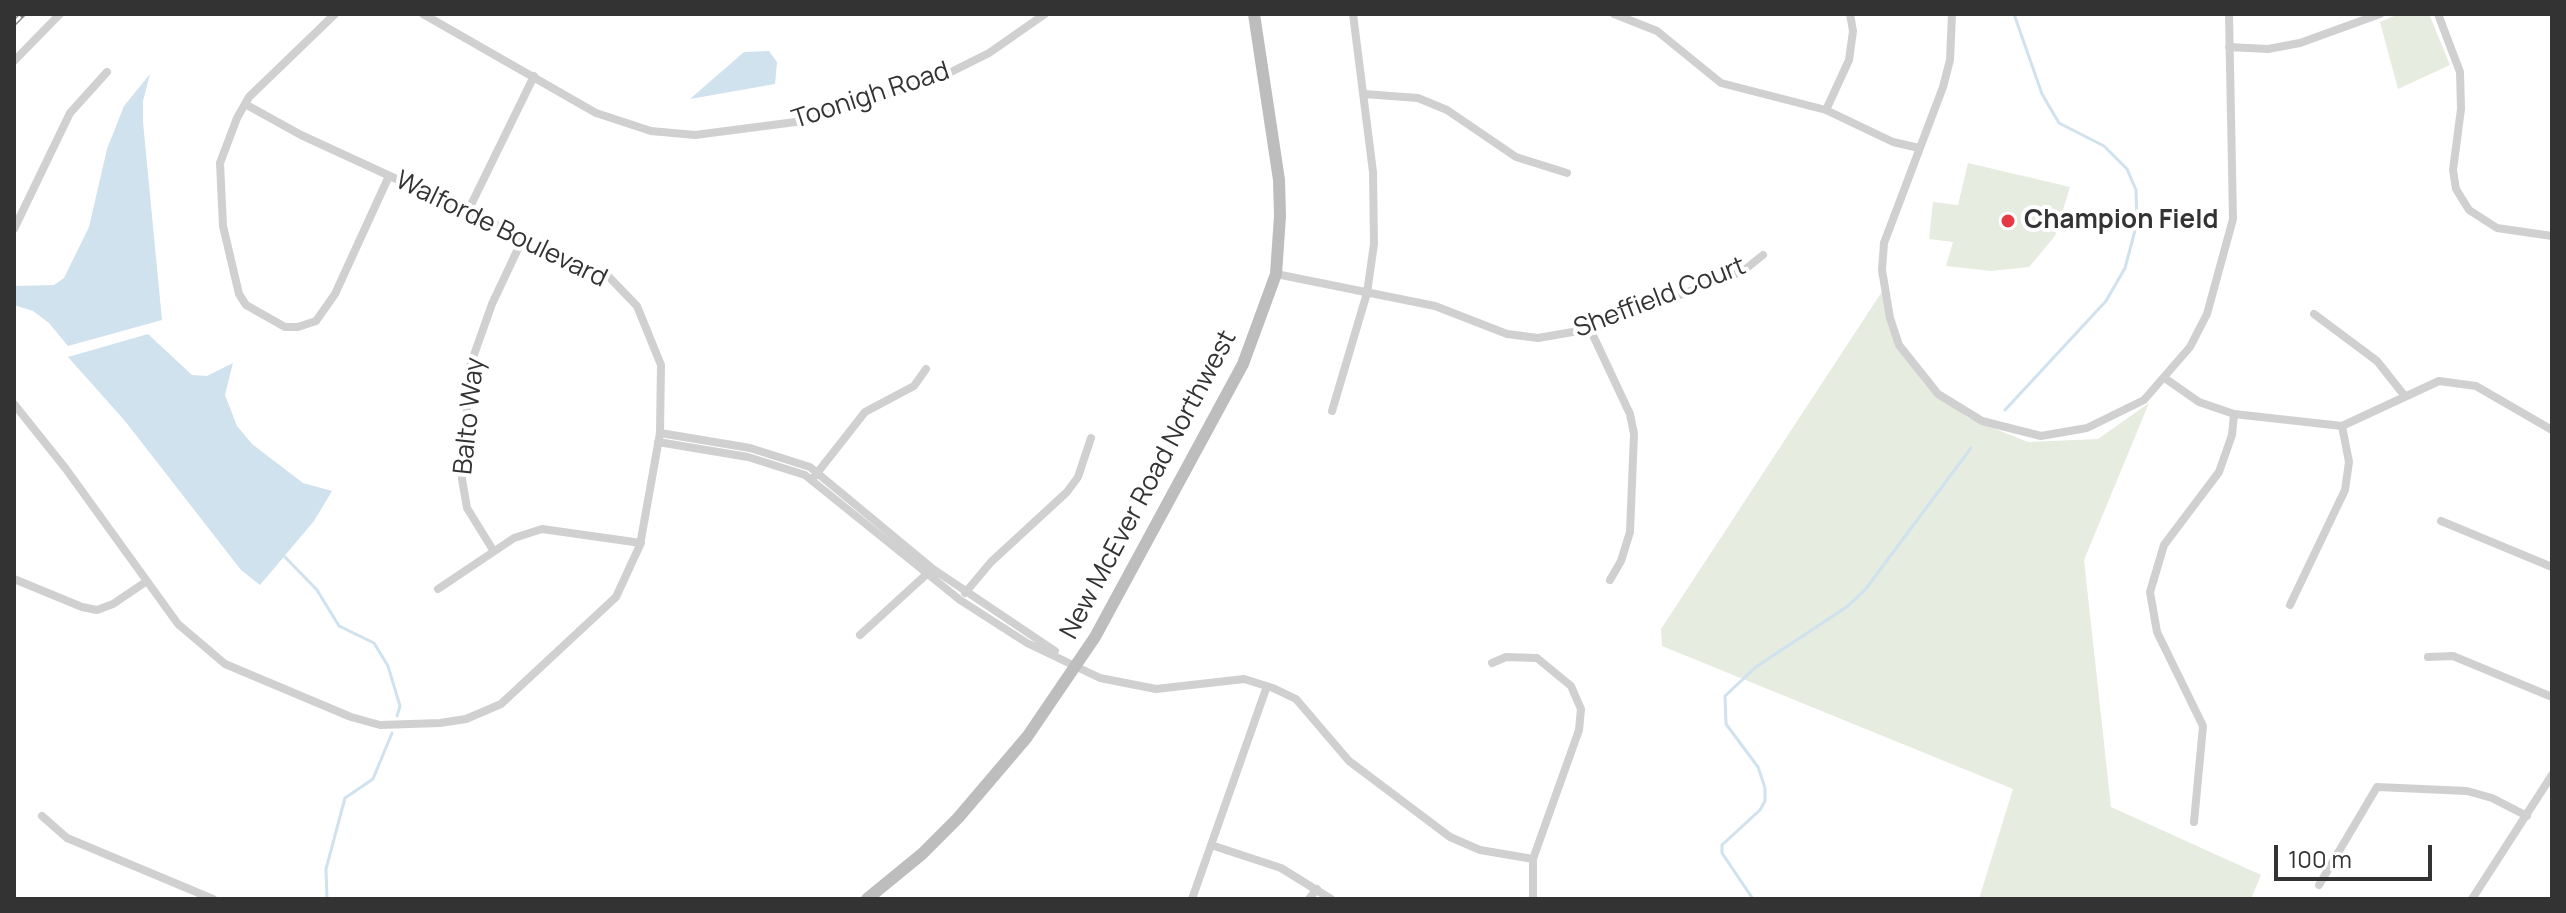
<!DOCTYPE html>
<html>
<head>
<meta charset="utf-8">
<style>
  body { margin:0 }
  #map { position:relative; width:2566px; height:913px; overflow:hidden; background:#fff; font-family:Manrope,sans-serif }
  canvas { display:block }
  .frame { position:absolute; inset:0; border:16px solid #333; pointer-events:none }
  .scale { position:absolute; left:2274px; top:845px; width:158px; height:36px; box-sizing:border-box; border:4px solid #333; border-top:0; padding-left:10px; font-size:24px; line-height:28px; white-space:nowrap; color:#333; -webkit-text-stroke:6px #fff; paint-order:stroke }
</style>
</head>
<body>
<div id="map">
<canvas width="2566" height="913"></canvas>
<div class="frame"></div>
<div class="scale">100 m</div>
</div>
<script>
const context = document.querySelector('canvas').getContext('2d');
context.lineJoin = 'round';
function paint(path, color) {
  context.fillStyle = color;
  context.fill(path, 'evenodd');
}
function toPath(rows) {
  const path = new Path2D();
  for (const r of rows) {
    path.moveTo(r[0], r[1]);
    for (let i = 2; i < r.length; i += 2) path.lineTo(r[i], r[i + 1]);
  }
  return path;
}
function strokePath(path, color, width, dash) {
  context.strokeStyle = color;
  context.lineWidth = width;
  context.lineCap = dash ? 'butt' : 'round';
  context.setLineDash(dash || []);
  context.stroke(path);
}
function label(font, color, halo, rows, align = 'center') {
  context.font = font + ' Manrope,sans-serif';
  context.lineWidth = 8;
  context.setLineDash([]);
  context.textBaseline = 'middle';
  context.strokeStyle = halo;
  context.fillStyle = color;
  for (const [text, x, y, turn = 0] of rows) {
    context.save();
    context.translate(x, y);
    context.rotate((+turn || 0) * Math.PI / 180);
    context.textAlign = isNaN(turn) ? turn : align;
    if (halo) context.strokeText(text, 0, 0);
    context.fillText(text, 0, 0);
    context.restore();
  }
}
const green = toPath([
  [2399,14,2429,14,2450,65,2398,89,2380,22],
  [1968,163,2070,187,2055,236,2029,267,1991,271,1946,266,1953,242,1929,239,1933,202,1958,205],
  [1885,287,1893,339,1924,383,1968,418,2028,442,2098,439,2149,403,2084,560,2111,807,2261,875,2251,899,1979,899,2013,789,1662,646,1661,629]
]);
const water = toPath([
  [769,51,777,62,775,84,690,99,744,52],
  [150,74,143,101,143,122,162,320,68,346,49,323,33,311,14,305,14,286,54,285,64,278,89,227,107,149,124,106],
  [148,334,192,375,207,376,233,363,225,395,237,426,252,444,303,483,332,491,314,521,260,585,241,570,125,421,68,357]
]);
const stream = toPath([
  [2005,410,2106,301,2125,268,2137,223,2136,190,2127,169,2104,146,2059,123,2042,94,2014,14],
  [285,557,317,590,339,626,374,643,388,666,400,706,397,716],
  [327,899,326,869,345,798,373,779,392,733],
  [1753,899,1722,853,1722,845,1760,810,1765,801,1765,788,1758,767,1726,724,1725,696,1756,667,1848,606,1865,590,1971,448]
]);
const street = toPath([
  [335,14,249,97,237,118,220,163,223,226,239,294,246,305,285,327,298,327,316,321,335,294,389,176],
  [423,14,596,113,651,131,695,135,811,120,941,77,989,53,1045,14],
  [1614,14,1657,31,1721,83,1826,110,1893,142,1919,148],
  [1952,14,1950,60,1943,87,1884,243,1882,270,1890,318,1899,345,1938,394,1982,421,2041,436,2087,428,2144,400,2190,347,2207,314,2233,219,2229,14],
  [2438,14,2460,72,2461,109,2453,170,2456,189,2469,210,2497,228,2552,236],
  [2229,47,2268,49,2300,43,2380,14],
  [14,61,60,14],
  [1364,94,1418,98,1447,110,1516,157,1567,173],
  [1826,110,1849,60,1853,31,1850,14],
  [468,211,534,76],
  [14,229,70,113,107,72],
  [1276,274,1435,306,1507,334,1538,338,1590,329,1743,271,1763,255],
  [2314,314,2377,361,2404,395],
  [1590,329,1630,414,1634,434,1630,532,1621,561,1610,580],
  [2166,379,2199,402,2234,414,2342,426,2439,381,2476,386,2552,430],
  [14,404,66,469,178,624,225,664,351,717,380,725,440,723,466,719,501,704,616,597,640,545,660,433,661,365,637,306,609,277,301,135,245,104],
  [1332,411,1367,293,1374,244,1373,172,1353,14],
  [660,433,750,448,810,467,933,569,1055,651],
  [658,442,748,457,805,475,960,600,1027,643,1100,678,1156,689,1244,679,1273,688,1296,699,1349,761,1450,837,1480,850,1533,859],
  [814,477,865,412,914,386,926,369],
  [2441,521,2552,567],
  [493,550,467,508,462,479,470,366,492,304,524,236],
  [14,579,82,607,97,610,113,604,147,581],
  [438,589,514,538,542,529,641,543],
  [965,593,991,562,1067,492,1078,477,1091,438],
  [2290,605,2345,490,2349,462,2342,426],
  [860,635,929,572],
  [2428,657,2453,656,2552,697],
  [1492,663,1506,657,1537,658,1571,686,1581,709,1579,730,1533,859,1533,899],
  [42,816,67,838,213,899],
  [2194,822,2203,726,2157,632,2150,592,2164,545,2219,472,2232,435,2234,414],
  [1211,845,1281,868,1331,899],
  [2319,885,2377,787,2467,791,2492,798,2527,816],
  [1192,899,1267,686],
  [1309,899,1317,889],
  [2472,899,2552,775]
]);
const secondary = toPath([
  [867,899,922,854,958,818,1027,737,1095,637,1243,364,1276,274,1280,216,1279,180,1254,14]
]);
const rail = toPath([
  [14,23,23,14]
]);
const markers = [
  [2008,221,8,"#e63946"]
];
const streetNames = [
  ["Toonigh Road",871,96,-18],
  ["Walforde Boulevard",501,230,26],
  ["Sheffield Court",1660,298,-21],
  ["Balto Way",470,416,-84],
  ["New McEver Road Northwest",1149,485,-62]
];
const poiNames = [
  ["Champion Field",2024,221]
];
paint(green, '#e6ecdf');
paint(water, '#cfe2ee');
strokePath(stream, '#cfe2ee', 3);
strokePath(street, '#d0d0d0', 8);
strokePath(secondary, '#bdbdbd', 12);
strokePath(rail, '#888', 6);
strokePath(rail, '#fff', 3, [9]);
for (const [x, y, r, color] of markers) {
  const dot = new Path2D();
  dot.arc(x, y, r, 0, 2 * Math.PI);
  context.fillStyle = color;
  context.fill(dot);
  strokePath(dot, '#fff', 3);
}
label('26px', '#333', '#fff', streetNames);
label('bold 26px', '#333', '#fff', poiNames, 'left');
</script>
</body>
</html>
